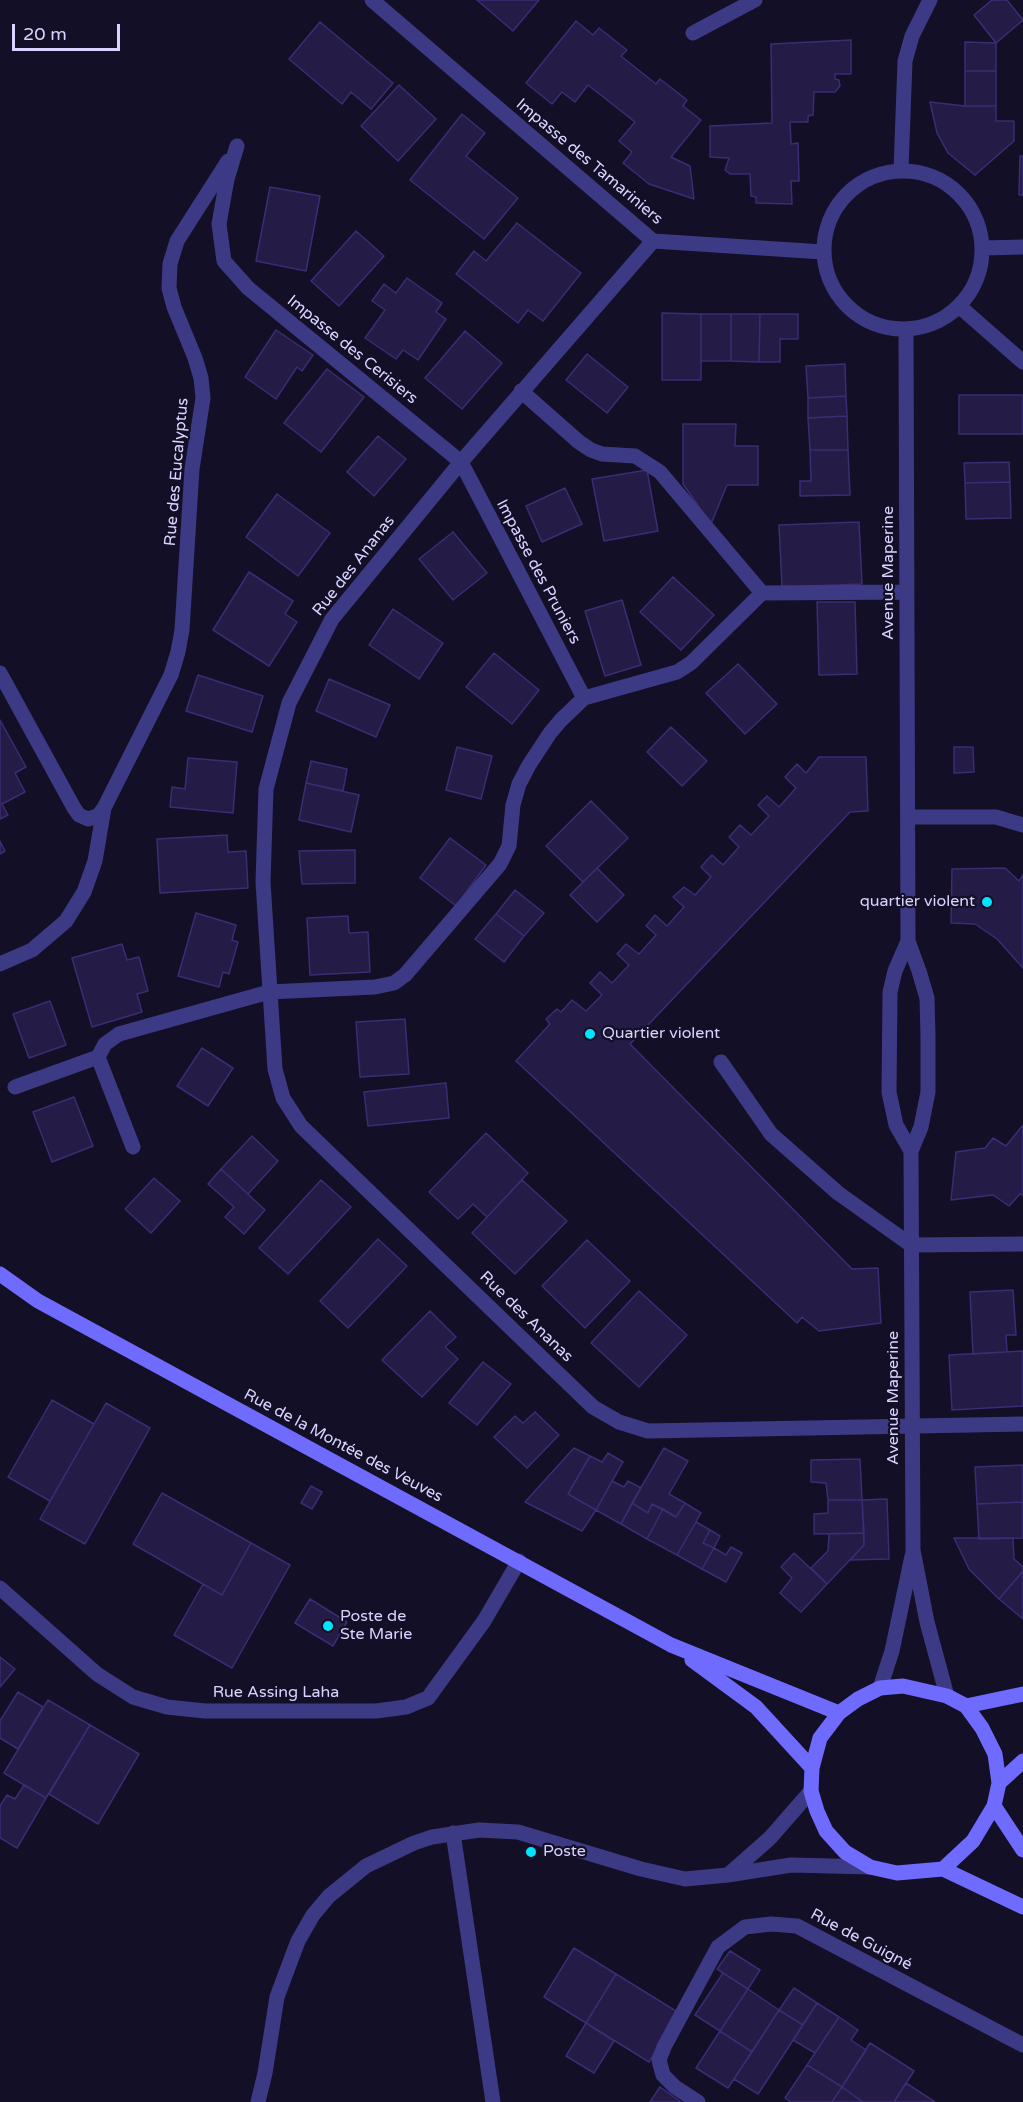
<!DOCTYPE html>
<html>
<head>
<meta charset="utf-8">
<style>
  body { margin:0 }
  #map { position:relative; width:1023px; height:2102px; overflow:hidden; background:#130f26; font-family:"Varela Round",sans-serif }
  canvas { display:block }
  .scale { position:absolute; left:12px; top:24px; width:108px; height:27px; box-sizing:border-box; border:3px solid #d9d4ff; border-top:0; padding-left:8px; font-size:18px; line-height:21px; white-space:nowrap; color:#d9d4ff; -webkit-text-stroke:4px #130f26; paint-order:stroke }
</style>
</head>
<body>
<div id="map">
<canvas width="1023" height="2102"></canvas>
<div class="scale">20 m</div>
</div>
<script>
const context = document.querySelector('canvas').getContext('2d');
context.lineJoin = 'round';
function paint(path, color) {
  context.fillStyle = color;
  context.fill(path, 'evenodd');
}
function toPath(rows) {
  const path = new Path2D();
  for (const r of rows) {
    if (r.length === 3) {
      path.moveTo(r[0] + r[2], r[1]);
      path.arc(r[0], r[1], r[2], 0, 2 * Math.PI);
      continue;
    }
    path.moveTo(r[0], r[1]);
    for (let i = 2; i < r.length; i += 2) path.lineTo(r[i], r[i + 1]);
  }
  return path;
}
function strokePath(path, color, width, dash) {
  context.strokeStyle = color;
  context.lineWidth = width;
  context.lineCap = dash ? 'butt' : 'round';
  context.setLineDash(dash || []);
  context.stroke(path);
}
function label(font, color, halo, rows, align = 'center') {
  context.font = font + ' "Varela Round",sans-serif';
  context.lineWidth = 4.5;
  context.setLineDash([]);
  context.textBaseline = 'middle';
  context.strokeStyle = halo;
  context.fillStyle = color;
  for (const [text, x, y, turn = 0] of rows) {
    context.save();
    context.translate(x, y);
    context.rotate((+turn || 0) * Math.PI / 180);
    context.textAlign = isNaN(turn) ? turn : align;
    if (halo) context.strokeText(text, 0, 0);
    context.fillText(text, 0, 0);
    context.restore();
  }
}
const building = toPath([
  [477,0,539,0,513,31,477,0],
  [992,0,1007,0,1023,20,996,43,974,15,992,0],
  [576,21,593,35,599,28,627,50,621,56,656,84,660,79,687,100,683,106,701,120,671,157,690,166,694,199,649,184,623,163,632,152,619,141,635,122,588,85,575,102,562,92,552,104,526,83,576,21],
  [320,22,393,83,371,109,351,92,342,104,289,59,320,22],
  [851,40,851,74,835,74,835,79,839,80,840,86,835,92,814,92,813,115,808,116,808,122,790,122,791,144,798,143,799,181,791,181,792,204,756,203,756,197,751,196,750,174,730,174,725,170,729,158,710,157,710,126,772,123,771,44,851,40],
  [965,42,996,43,996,71,965,71,965,42],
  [965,71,996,71,996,106,965,106,965,71],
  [399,85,436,119,398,161,361,126,399,85],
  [930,102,965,106,996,106,996,121,1014,121,1014,141,975,175,948,153,937,133,930,102],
  [462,114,485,133,466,156,518,198,484,239,410,180,462,114],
  [1020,156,1023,156,1023,195,1019,195,1020,156],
  [270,187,320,196,306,271,256,261,270,187],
  [517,223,581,273,543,321,528,310,518,323,456,274,474,251,486,261,517,223],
  [356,231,384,256,339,306,311,281,356,231],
  [407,278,442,303,436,312,446,319,418,360,403,350,396,359,365,338,385,310,372,301,384,284,396,293,407,278],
  [662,313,701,314,701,380,662,380,662,313],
  [701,314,731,314,731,361,701,361,701,314],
  [731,314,760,314,759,362,731,361,731,314],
  [760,314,798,314,798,339,780,339,780,362,759,362,760,314],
  [276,330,313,355,302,371,297,367,276,399,245,377,276,330],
  [465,331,502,363,462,409,425,378,465,331],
  [587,354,628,387,607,413,566,380,587,354],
  [845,364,846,396,808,398,806,366,845,364],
  [327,369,364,397,321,452,284,423,327,369],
  [959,395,1023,395,1023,434,959,434,959,395],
  [846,396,847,416,808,418,808,398,846,396],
  [847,416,848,450,810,450,808,418,847,416],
  [683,424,736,424,735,446,758,446,758,485,727,485,711,524,683,484,683,424],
  [378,436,406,459,374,496,347,472,378,436],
  [810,450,848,450,850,495,800,496,800,481,811,481,810,450],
  [1009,462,1010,482,965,483,964,463,1009,462],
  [647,470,658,531,604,541,592,479,647,470],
  [1010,482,1011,518,966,519,965,483,1010,482],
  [565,488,582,524,542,542,526,506,565,488],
  [277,494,330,533,298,576,246,537,277,494],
  [859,522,862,584,782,587,779,525,859,522],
  [453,532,487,573,453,600,419,559,453,532],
  [249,572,293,601,285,614,297,622,269,666,213,630,249,572],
  [673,577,714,615,681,650,640,612,673,577],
  [622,600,641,665,605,676,585,611,622,600],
  [817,602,855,602,857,674,819,675,817,602],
  [393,609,443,643,419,679,369,645,393,609],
  [494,653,539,690,512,724,466,687,494,653],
  [738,664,777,704,745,734,706,693,738,664],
  [198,675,263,696,252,732,186,711,198,675],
  [329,679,390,705,376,737,316,711,329,679],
  [0,720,26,767,15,773,25,792,2,804,8,815,0,819,0,720],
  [671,727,707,761,682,786,647,752,671,727],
  [457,747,492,756,481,799,446,790,457,747],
  [954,747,973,747,974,772,954,773,954,747],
  [819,757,866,757,868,811,850,812,630,1044,852,1269,878,1268,881,1323,819,1331,802,1317,797,1323,516,1061,550,1024,546,1019,557,1009,561,1012,572,1000,586,1011,602,995,590,983,600,972,612,983,629,965,617,954,626,944,639,954,656,935,646,926,655,915,667,926,684,907,673,897,684,887,695,895,711,877,701,867,708,859,712,855,723,865,739,847,729,837,740,825,751,835,769,816,758,805,767,796,779,807,796,788,785,777,797,764,806,773,819,757],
  [188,758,237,762,233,813,170,807,172,787,185,789,188,758],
  [311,761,347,769,343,791,306,783,311,761],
  [306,783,359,795,351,832,299,820,306,783],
  [591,801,628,838,583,882,546,846,591,801],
  [227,835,228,852,246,851,248,888,160,893,157,839,227,835],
  [450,838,486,865,456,906,420,878,450,838],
  [0,841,5,851,0,854,0,841],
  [355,850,355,883,302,884,299,851,355,850],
  [597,868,624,895,597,922,570,895,597,868],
  [1005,868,1019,881,1023,875,1023,968,997,939,975,924,951,923,952,869,1005,868],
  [515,890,544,913,524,936,496,914,515,890],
  [196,913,236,925,232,940,238,942,229,974,223,972,219,987,178,976,196,913],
  [496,914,524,936,504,962,475,939,496,914],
  [348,916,349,933,368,932,370,972,310,975,307,918,348,916],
  [122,944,127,960,139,957,148,991,137,994,142,1012,92,1027,72,958,122,944],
  [50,1001,66,1045,29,1058,13,1014,50,1001],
  [405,1019,409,1074,360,1077,356,1022,405,1019],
  [202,1048,233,1068,208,1106,177,1086,202,1048],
  [446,1083,449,1118,368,1126,364,1092,446,1083],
  [74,1097,93,1146,52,1162,33,1112,74,1097],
  [1023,1125,1023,1195,1020,1194,1009,1206,993,1195,951,1200,956,1152,985,1148,993,1138,1006,1146,1023,1125],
  [486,1133,528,1173,487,1217,473,1204,458,1219,429,1192,486,1133],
  [252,1136,278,1161,248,1194,221,1169,252,1136],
  [221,1169,265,1210,244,1234,225,1217,234,1207,208,1184,221,1169],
  [154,1178,180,1201,151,1233,125,1209,154,1178],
  [321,1180,351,1207,288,1274,259,1248,321,1180],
  [522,1180,567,1221,515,1274,472,1233,522,1180],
  [378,1239,407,1266,348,1328,320,1301,378,1239],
  [587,1240,630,1281,585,1328,542,1286,587,1240],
  [1013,1290,1016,1335,1006,1335,1007,1352,973,1354,970,1292,1013,1290],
  [639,1291,687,1335,639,1387,591,1343,639,1291],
  [430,1311,456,1337,445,1347,458,1359,422,1397,382,1360,430,1311],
  [1023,1351,1023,1406,952,1410,949,1355,1023,1351],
  [483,1362,511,1384,477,1425,449,1403,483,1362],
  [52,1400,94,1424,50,1501,8,1477,52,1400],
  [106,1403,150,1428,85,1544,40,1519,106,1403],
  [535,1412,559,1435,527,1468,494,1437,515,1416,523,1423,535,1412],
  [574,1448,590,1456,568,1494,596,1510,582,1531,525,1502,574,1448],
  [664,1448,688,1461,669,1494,685,1503,676,1517,652,1504,648,1513,632,1503,664,1448],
  [608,1453,623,1462,596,1510,568,1494,590,1456,602,1462,608,1453],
  [860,1459,862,1500,828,1500,826,1483,811,1482,811,1460,860,1459],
  [1023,1465,1023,1502,977,1504,975,1467,1023,1465],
  [612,1481,624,1487,628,1481,641,1488,621,1524,596,1510,612,1481],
  [311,1486,322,1492,312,1509,301,1503,311,1486],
  [162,1493,251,1543,222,1595,133,1544,162,1493],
  [887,1499,889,1559,850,1560,864,1545,862,1500,887,1499],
  [828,1500,862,1500,864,1533,814,1534,814,1514,828,1513,828,1500],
  [1023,1502,1023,1538,979,1539,977,1504,1023,1502],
  [632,1503,648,1513,652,1504,663,1509,647,1539,621,1524,632,1503],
  [685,1503,701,1513,677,1555,647,1539,663,1509,676,1517,685,1503],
  [696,1522,710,1530,703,1543,714,1548,702,1569,677,1555,696,1522],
  [710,1530,720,1536,714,1548,703,1543,710,1530],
  [864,1533,864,1545,827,1584,811,1568,828,1551,829,1534,864,1533],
  [954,1538,1013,1538,1014,1559,1023,1567,1023,1571,999,1599,969,1569,954,1538],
  [251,1543,290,1565,232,1668,174,1635,203,1584,222,1595,251,1543],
  [731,1547,742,1553,726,1582,702,1569,714,1548,726,1555,731,1547],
  [794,1553,827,1584,801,1612,780,1593,792,1578,781,1567,794,1553],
  [1023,1571,1023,1619,999,1599,1023,1571],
  [310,1599,347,1622,333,1646,295,1623,310,1599],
  [0,1657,15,1669,0,1687,0,1657],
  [18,1692,43,1707,18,1749,0,1738,0,1721,18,1692],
  [48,1700,90,1725,46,1798,4,1773,48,1700],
  [90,1725,139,1754,98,1824,49,1794,90,1725],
  [24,1785,46,1798,17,1848,0,1838,0,1806,7,1795,15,1799,24,1785],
  [574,1948,616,1974,586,2023,544,1997,574,1948],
  [730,1951,760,1970,748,1989,717,1969,730,1951],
  [723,1973,748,1989,720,2031,695,2015,723,1973],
  [616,1974,679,2013,649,2062,586,2023,616,1974],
  [794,1988,817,2003,803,2025,779,2010,794,1988],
  [748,1989,779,2010,752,2052,720,2031,748,1989],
  [817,2003,839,2017,815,2053,793,2040,817,2003],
  [779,2010,803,2025,758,2094,734,2079,779,2010],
  [839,2017,858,2030,851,2040,866,2050,842,2087,807,2065,839,2017],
  [586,2023,614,2041,594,2073,566,2056,586,2023],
  [720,2031,752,2052,728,2088,696,2068,720,2031],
  [870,2043,914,2071,894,2102,863,2102,842,2087,870,2043],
  [807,2065,842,2087,832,2102,791,2102,785,2098,807,2065],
  [906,2083,935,2102,894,2102,906,2083],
  [660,2087,681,2102,650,2102,660,2087],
  [842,2087,863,2102,832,2102,842,2087]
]);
const street = toPath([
  [372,0,653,241,823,252],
  [693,33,755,0],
  [901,170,905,61,912,36,930,0],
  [903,250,79],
  [653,241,461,462,332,619,289,703,266,789,263,882,275,1069,283,1098,301,1126,593,1407,619,1422,648,1431,1023,1424],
  [983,248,1023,247],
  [959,306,1023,362],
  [906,329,908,941,919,971,927,998,928,1036,928,1092,921,1127,911,1151,913,1550,927,1622,947,1696],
  [521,391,579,442,591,450,602,454,635,456,660,472,762,593,907,592],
  [0,673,74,808,79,815,88,819,98,816,104,808,171,675,178,652,182,630,192,469,203,398,201,378,195,358,174,307,169,288,170,264,177,241,228,161],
  [584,698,677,672,691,663,762,593],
  [909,817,996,817,1023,825],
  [908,941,895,971,890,992,889,1092,896,1125,911,1151],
  [0,964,32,950,66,921,84,892,95,861,104,808],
  [721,1062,771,1134,838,1193,911,1245,1023,1244],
  [15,1087,98,1057],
  [133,1147,98,1057,105,1044,119,1034,269,992,375,987,394,983,405,975,500,864,509,846,513,805,519,784,529,765,550,733,561,720,584,698,461,462,248,288,224,261,219,224,227,179,237,146],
  [0,1588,97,1674,133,1697,167,1707,205,1711,376,1711,406,1707,428,1698,484,1621,519,1561],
  [880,1688,892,1651,912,1556],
  [453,1833,493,2102],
  [728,1875,770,1838,811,1791],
  [258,2102,265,2073,277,1997,298,1941,313,1915,329,1896,366,1866,414,1843,432,1837,479,1830,518,1832,641,1869,685,1879,728,1875,791,1865,870,1867],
  [698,2102,675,2087,663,2075,659,2060,664,2047,718,1947,745,1927,771,1924,797,1926,1023,2045]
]);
const secondary = toPath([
  [0,1274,38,1301,671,1645,839,1713],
  [692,1660,756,1707,812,1768],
  [903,1686,947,1696,966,1706,982,1728,995,1754,999,1783,994,1806,973,1841,943,1869,897,1873,870,1867,845,1852,826,1831,817,1811,811,1791,812,1768,820,1738,839,1713,858,1699,880,1688,903,1686],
  [966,1706,1023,1694],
  [999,1783,1023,1761],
  [994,1806,1023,1850],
  [943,1869,1023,1907]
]);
const markers = [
  [987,902,6,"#00e5ff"],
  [590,1034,6,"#00e5ff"],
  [328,1626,6,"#00e5ff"],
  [531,1852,6,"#00e5ff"]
];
const streetNames = [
  ["Impasse des Tamariniers",589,162,40],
  ["Impasse des Cerisiers",352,350,39],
  ["Rue des Eucalyptus",177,472,-85],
  ["Rue des Ananas",354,566,-52],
  ["Impasse des Pruniers",538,572,62],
  ["Avenue Maperine",889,573,-90],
  ["Rue des Ananas",526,1317,44],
  ["Avenue Maperine",894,1398,-90],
  ["Rue de la Montée des Veuves",343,1446,28],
  ["Rue Assing Laha",276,1693],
  ["Rue de Guigné",861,1940,28]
];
const poiNames = [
  ["quartier violent",975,902,"right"],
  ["Quartier violent",602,1034],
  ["Poste de",340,1617],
  ["Ste Marie",340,1635],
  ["Poste",543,1852]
];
paint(building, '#241b47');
strokePath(building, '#3b2d73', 1.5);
strokePath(street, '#3d3a85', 15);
strokePath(secondary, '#6f6bff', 15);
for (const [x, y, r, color] of markers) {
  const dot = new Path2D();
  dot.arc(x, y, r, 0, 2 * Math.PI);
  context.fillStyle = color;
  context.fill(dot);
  strokePath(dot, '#130f26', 2);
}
label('16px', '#d9d4ff', '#130f26', streetNames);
label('16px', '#d9d4ff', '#130f26', poiNames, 'left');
</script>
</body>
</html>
